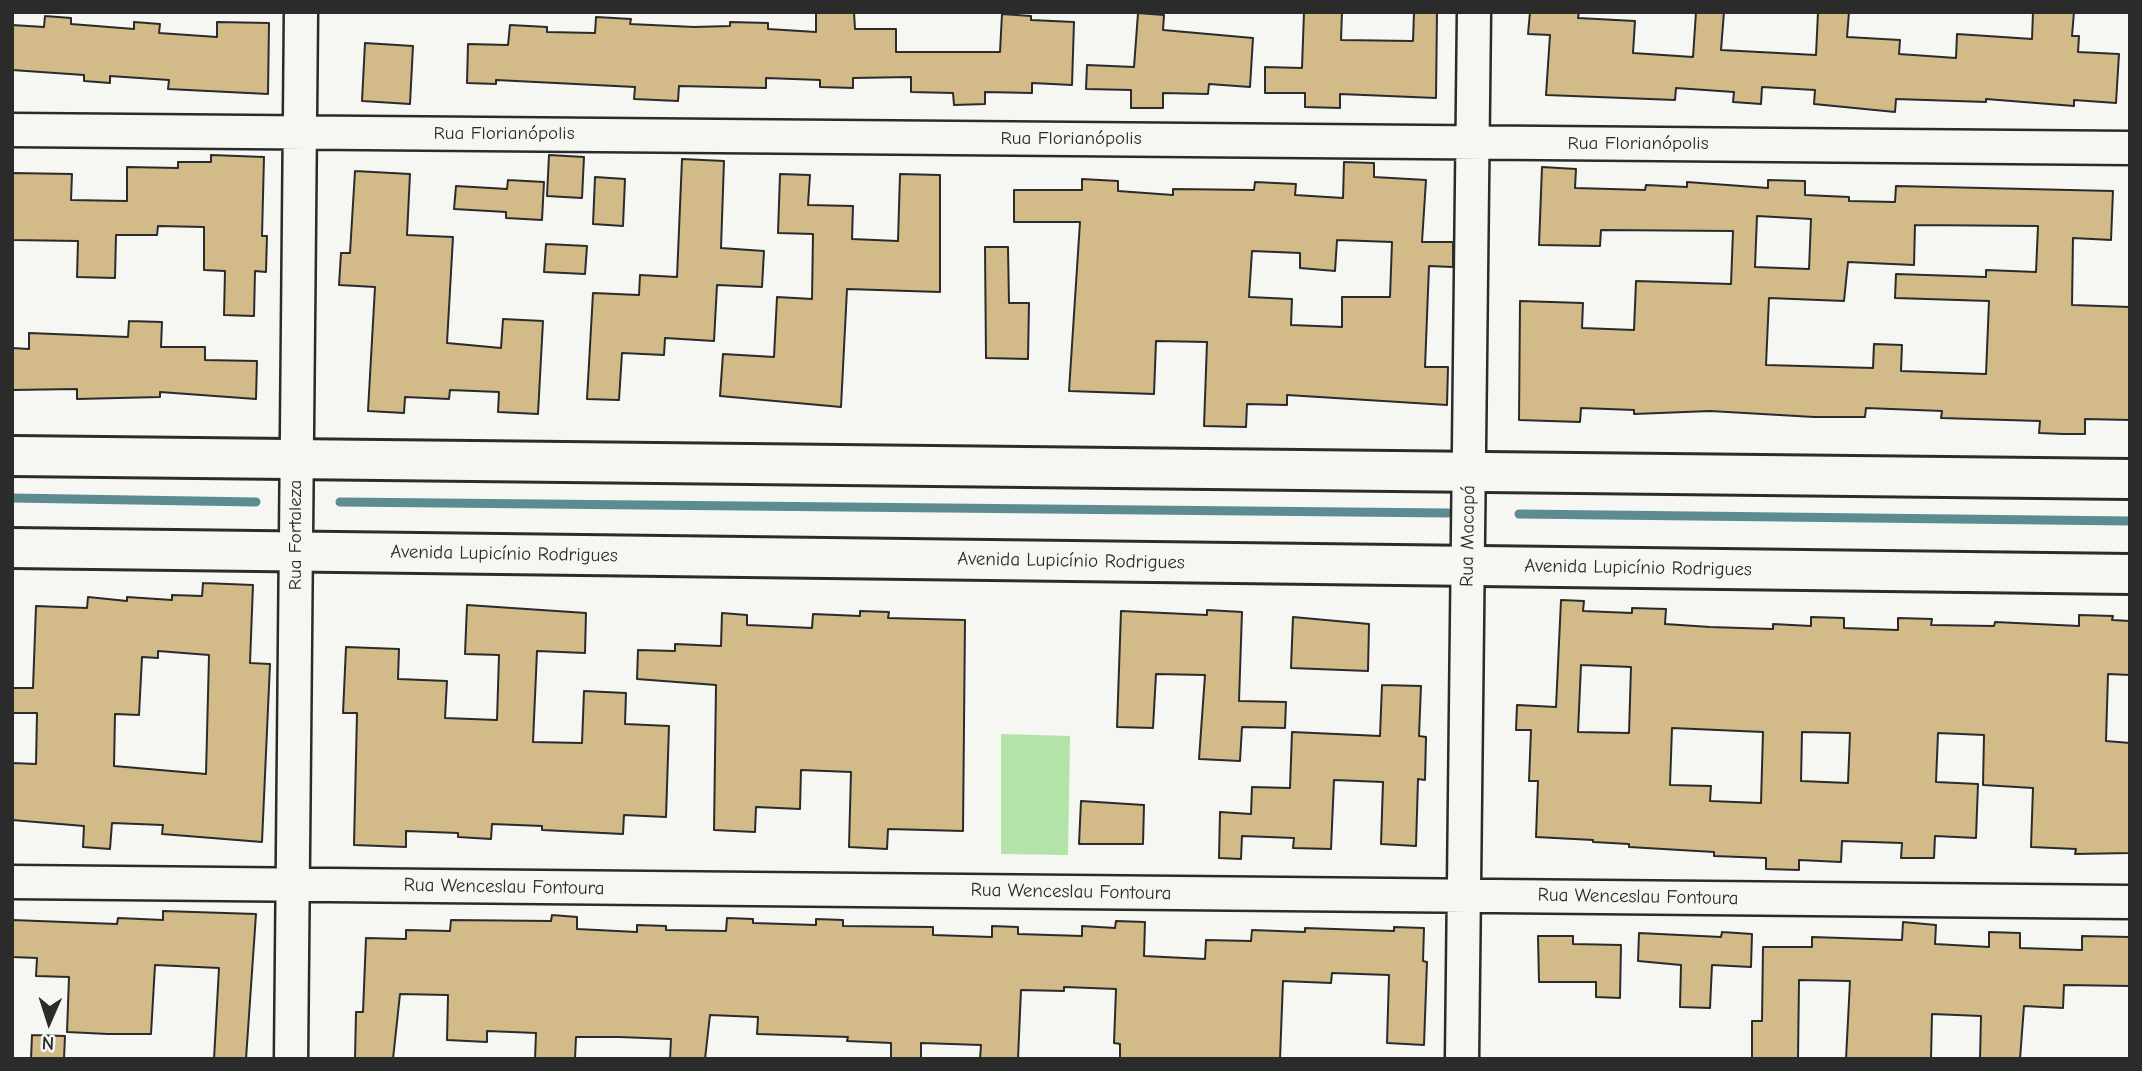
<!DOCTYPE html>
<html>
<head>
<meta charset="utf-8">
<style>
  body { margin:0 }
  #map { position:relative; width:2142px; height:1071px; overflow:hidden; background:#f6f6f2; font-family:"Comic Neue",sans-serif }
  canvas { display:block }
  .frame { position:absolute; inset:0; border:14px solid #2b2b2b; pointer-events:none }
  .north { position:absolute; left:14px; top:987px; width:70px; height:70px; -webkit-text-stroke:5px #f6f6f2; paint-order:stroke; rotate:183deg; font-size:19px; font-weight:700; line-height:28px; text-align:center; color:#2b2b2b }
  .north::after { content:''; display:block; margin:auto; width:24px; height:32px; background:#2b2b2b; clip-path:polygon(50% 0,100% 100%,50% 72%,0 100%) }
</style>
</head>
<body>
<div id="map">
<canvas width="2142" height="1071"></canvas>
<div class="frame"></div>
<div class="north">N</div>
</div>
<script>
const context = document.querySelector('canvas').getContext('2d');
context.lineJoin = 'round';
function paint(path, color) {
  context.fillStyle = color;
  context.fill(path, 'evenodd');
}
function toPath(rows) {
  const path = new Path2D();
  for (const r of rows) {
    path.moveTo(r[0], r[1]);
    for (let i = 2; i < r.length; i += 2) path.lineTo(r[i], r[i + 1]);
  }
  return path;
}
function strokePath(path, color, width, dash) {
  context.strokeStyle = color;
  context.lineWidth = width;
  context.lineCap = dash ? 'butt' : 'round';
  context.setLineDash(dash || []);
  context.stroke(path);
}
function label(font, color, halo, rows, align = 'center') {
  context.font = font + ' "Comic Neue",sans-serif';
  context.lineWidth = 7;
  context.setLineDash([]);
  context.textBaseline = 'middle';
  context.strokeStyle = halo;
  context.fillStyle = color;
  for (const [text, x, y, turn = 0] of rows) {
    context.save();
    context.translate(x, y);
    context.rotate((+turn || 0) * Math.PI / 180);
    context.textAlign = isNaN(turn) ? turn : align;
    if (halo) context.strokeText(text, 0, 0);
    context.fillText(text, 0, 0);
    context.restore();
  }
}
const green = toPath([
  [1001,734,1070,736,1068,855,1001,854]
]);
const stream = toPath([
  [12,498,256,502],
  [340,502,1448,513],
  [1519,514,2130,521]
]);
const building = toPath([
  [816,12,854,12,855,29,896,29,896,52,1000,52,1002,14,1031,16,1031,20,1074,22,1072,85,1032,83,1032,93,985,92,985,104,954,105,953,93,911,92,911,77,853,78,853,88,820,87,820,80,766,78,766,88,679,86,678,101,634,99,635,87,496,80,496,84,467,83,468,44,508,45,510,25,547,27,547,32,595,33,596,17,631,19,630,24,694,27,730,26,730,22,768,23,768,29,816,32,816,12],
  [1304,12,1342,12,1341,40,1413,41,1414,12,1437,12,1436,98,1340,94,1340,108,1305,107,1305,93,1265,93,1265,67,1302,68,1304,12],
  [1530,12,1579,12,1578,18,1635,21,1633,53,1693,57,1696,12,1724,12,1721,50,1816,55,1818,12,1849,12,1847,37,1900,40,1899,54,1956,58,1957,34,2032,39,2033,12,2074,12,2072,36,2079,36,2078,52,2119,54,2116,103,2074,100,2074,106,1986,99,1986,102,1896,99,1895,112,1814,104,1815,90,1762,87,1761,104,1733,102,1734,92,1676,88,1675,100,1546,95,1550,35,1528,34,1530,12],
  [1138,13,1164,15,1163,30,1253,38,1250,87,1209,84,1208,94,1163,93,1163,108,1131,108,1131,90,1086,89,1087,65,1134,67,1138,13],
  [45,16,71,18,71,24,134,29,134,22,160,24,159,33,217,37,217,22,269,23,268,94,168,89,169,80,110,76,110,83,84,81,84,75,12,70,12,25,44,27,45,16],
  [365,43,413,46,410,104,362,101,365,43],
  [211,155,264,157,262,236,267,236,266,272,255,271,254,316,224,315,225,271,204,270,204,227,158,226,157,235,116,235,115,278,77,277,78,241,12,240,12,173,72,174,71,200,127,201,127,167,178,168,178,162,211,162,211,155],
  [549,155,584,157,582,198,547,196,549,155],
  [682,159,724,161,721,248,764,251,762,287,717,285,714,341,665,338,664,355,622,353,619,400,587,399,593,293,639,295,640,275,677,277,682,159],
  [1344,162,1374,163,1374,177,1426,180,1422,242,1453,242,1453,267,1429,266,1425,367,1448,367,1447,405,1287,395,1287,405,1247,404,1246,427,1204,426,1207,342,1156,341,1154,394,1069,391,1080,222,1014,222,1014,190,1082,190,1082,179,1118,181,1118,191,1173,195,1173,189,1254,190,1255,182,1296,184,1295,195,1343,198,1344,162],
  [1337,240,1392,242,1390,297,1342,297,1342,327,1291,325,1292,299,1249,297,1252,251,1300,253,1300,268,1335,271,1337,240],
  [1542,167,1576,169,1575,188,1645,190,1646,185,1687,187,1687,182,1768,188,1768,180,1805,181,1805,195,1849,197,1849,201,1895,202,1896,186,2113,191,2111,240,2073,238,2072,305,2130,307,2130,420,2085,419,2085,434,2063,434,2039,433,2040,421,1941,418,1942,411,1866,408,1865,417,1814,417,1710,411,1634,414,1634,410,1581,408,1580,422,1519,420,1520,301,1583,303,1582,328,1634,330,1636,281,1731,284,1733,231,1601,230,1600,246,1539,245,1542,167],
  [1757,216,1811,219,1809,269,1755,267,1757,216],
  [1915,225,2038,226,2036,272,1986,270,1986,277,1896,274,1895,298,1989,301,1986,374,1901,371,1902,345,1874,344,1873,368,1766,365,1769,298,1844,301,1848,262,1914,265,1915,225],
  [355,171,410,174,407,235,453,237,447,343,501,348,503,319,543,321,538,414,498,412,499,392,450,390,449,399,405,397,404,413,368,411,375,287,339,285,341,253,350,253,355,171],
  [780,174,810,175,808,205,853,206,852,239,898,241,900,174,940,175,940,292,847,289,841,407,720,396,723,354,774,357,777,297,812,299,813,234,778,233,780,174],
  [595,177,625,179,623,226,593,224,595,177],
  [508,180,544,182,542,220,506,218,506,212,454,209,456,186,507,189,508,180],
  [546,244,587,246,585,274,544,272,546,244],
  [985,247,1008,247,1009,303,1029,303,1028,359,986,358,985,247],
  [129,321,162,322,161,347,205,347,205,360,257,361,256,399,160,392,160,397,77,399,77,389,12,390,12,348,29,349,29,333,128,337,129,321],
  [203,583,253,585,250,663,270,664,262,842,162,834,163,825,112,823,110,849,83,847,84,826,12,820,12,763,36,764,37,713,12,713,12,688,33,688,36,606,87,608,88,597,127,601,127,597,172,600,172,595,202,596,203,583],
  [158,651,209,655,206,774,114,766,115,714,139,715,142,657,158,658,158,651],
  [1561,600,1584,601,1583,611,1632,613,1632,608,1666,609,1665,624,1710,627,1773,629,1773,624,1811,626,1811,617,1844,618,1844,628,1898,630,1898,618,1932,619,1931,625,1994,626,1995,622,2079,626,2079,615,2113,616,2112,620,2130,621,2130,675,2108,674,2106,741,2130,743,2130,853,2075,854,2076,849,2031,847,2033,788,1983,785,1984,735,1938,733,1936,782,1978,784,1976,838,1935,836,1934,858,1901,858,1902,843,1842,841,1841,862,1799,860,1799,870,1766,869,1766,858,1714,856,1714,852,1629,847,1629,844,1593,842,1593,840,1536,837,1538,781,1529,781,1531,730,1516,730,1517,705,1556,707,1561,600],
  [1581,665,1631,667,1629,733,1578,732,1581,665],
  [1672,728,1763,732,1761,803,1710,801,1711,786,1670,785,1672,728],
  [1802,732,1850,733,1848,783,1801,781,1802,732],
  [467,605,586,613,585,653,537,651,533,742,582,743,584,691,626,693,625,724,669,726,666,817,624,815,623,834,542,830,542,826,492,824,491,839,458,837,458,833,406,831,406,847,354,845,357,713,343,713,346,647,399,649,398,679,447,681,445,718,497,720,499,655,465,654,467,605],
  [1207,610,1242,612,1239,701,1286,702,1285,728,1242,727,1240,761,1199,759,1205,675,1156,674,1153,728,1117,727,1121,611,1207,615,1207,610],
  [860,611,889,612,888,618,965,620,963,831,888,829,887,849,849,847,851,772,801,770,800,809,756,807,755,832,714,830,716,685,637,679,638,650,675,651,675,644,721,646,722,613,747,615,747,625,812,628,813,614,860,616,860,611],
  [1293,617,1369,624,1368,671,1291,668,1293,617],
  [1382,685,1421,686,1419,736,1426,737,1425,780,1418,779,1416,846,1381,844,1383,782,1334,780,1331,849,1293,848,1294,838,1242,836,1241,859,1219,858,1220,812,1251,814,1252,787,1290,788,1292,732,1380,736,1382,685],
  [1081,801,1144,805,1143,844,1079,844,1081,801],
  [163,911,256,914,246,1059,214,1059,219,968,155,965,151,1034,108,1034,67,1032,69,977,36,976,37,958,12,957,12,920,117,924,118,918,163,920,163,911],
  [552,915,577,917,577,929,637,932,637,925,666,926,666,930,726,931,727,918,753,919,753,923,816,925,816,919,843,920,843,926,933,927,933,935,992,937,992,926,1018,927,1018,934,1082,936,1082,926,1115,928,1116,921,1145,922,1144,956,1205,959,1206,940,1251,941,1252,930,1305,932,1305,928,1394,931,1394,927,1424,928,1423,961,1427,962,1424,1045,1387,1043,1389,975,1332,973,1331,983,1283,981,1280,1059,1120,1059,1120,1044,1114,1043,1116,989,1064,987,1064,991,1021,990,1018,1059,980,1059,981,1045,921,1043,921,1059,891,1059,891,1043,847,1041,848,1037,757,1034,758,1017,710,1015,705,1059,670,1059,671,1039,619,1037,576,1037,575,1059,535,1059,536,1033,487,1031,487,1042,447,1040,448,995,400,994,393,1059,355,1059,356,1012,363,1012,366,938,406,939,406,930,450,931,451,920,551,921,552,915],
  [1903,922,1936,925,1935,944,1989,947,1989,932,2020,933,2020,948,2082,950,2082,936,2130,937,2130,986,2064,985,2063,1008,2024,1006,2020,1059,1980,1059,1981,1016,1932,1014,1931,1059,1846,1059,1850,981,1799,980,1798,1059,1752,1059,1752,1021,1762,1021,1763,947,1812,947,1812,937,1902,940,1903,922],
  [1722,932,1752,934,1751,967,1712,965,1710,1008,1680,1007,1681,965,1638,961,1639,933,1721,937,1722,932],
  [1538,936,1573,936,1573,944,1621,945,1620,998,1596,997,1596,982,1539,982,1538,936],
  [32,1035,65,1036,64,1059,31,1059,32,1035]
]);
const street = toPath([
  [12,130,2130,148],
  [12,882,2130,902],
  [291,1059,301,12],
  [1462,1059,1474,12]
]);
const secondary = toPath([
  [12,456,2130,479],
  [12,548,2130,574]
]);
const streetNames = [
  ["Rua Florianópolis",504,134],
  ["Rua Florianópolis",1071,139],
  ["Rua Florianópolis",1638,144],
  ["Rua Fortaleza",296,535,-90],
  ["Rua Macapá",1468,536,-89],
  ["Avenida Lupicínio Rodrigues",504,554,1],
  ["Avenida Lupicínio Rodrigues",1071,561,1],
  ["Avenida Lupicínio Rodrigues",1638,568,1],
  ["Rua Wenceslau Fontoura",504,887,1],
  ["Rua Wenceslau Fontoura",1071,892,1],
  ["Rua Wenceslau Fontoura",1638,897,1]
];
paint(green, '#b1e4a6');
strokePath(stream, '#5c8c91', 9);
paint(building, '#d2ba89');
strokePath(building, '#2b2b2b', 2);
strokePath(street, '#2b2b2b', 37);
strokePath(secondary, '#2b2b2b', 44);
strokePath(street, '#f6f6f2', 32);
strokePath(secondary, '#f6f6f2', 38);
label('19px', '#2b2b2b', '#f6f6f2', streetNames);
</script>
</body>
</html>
